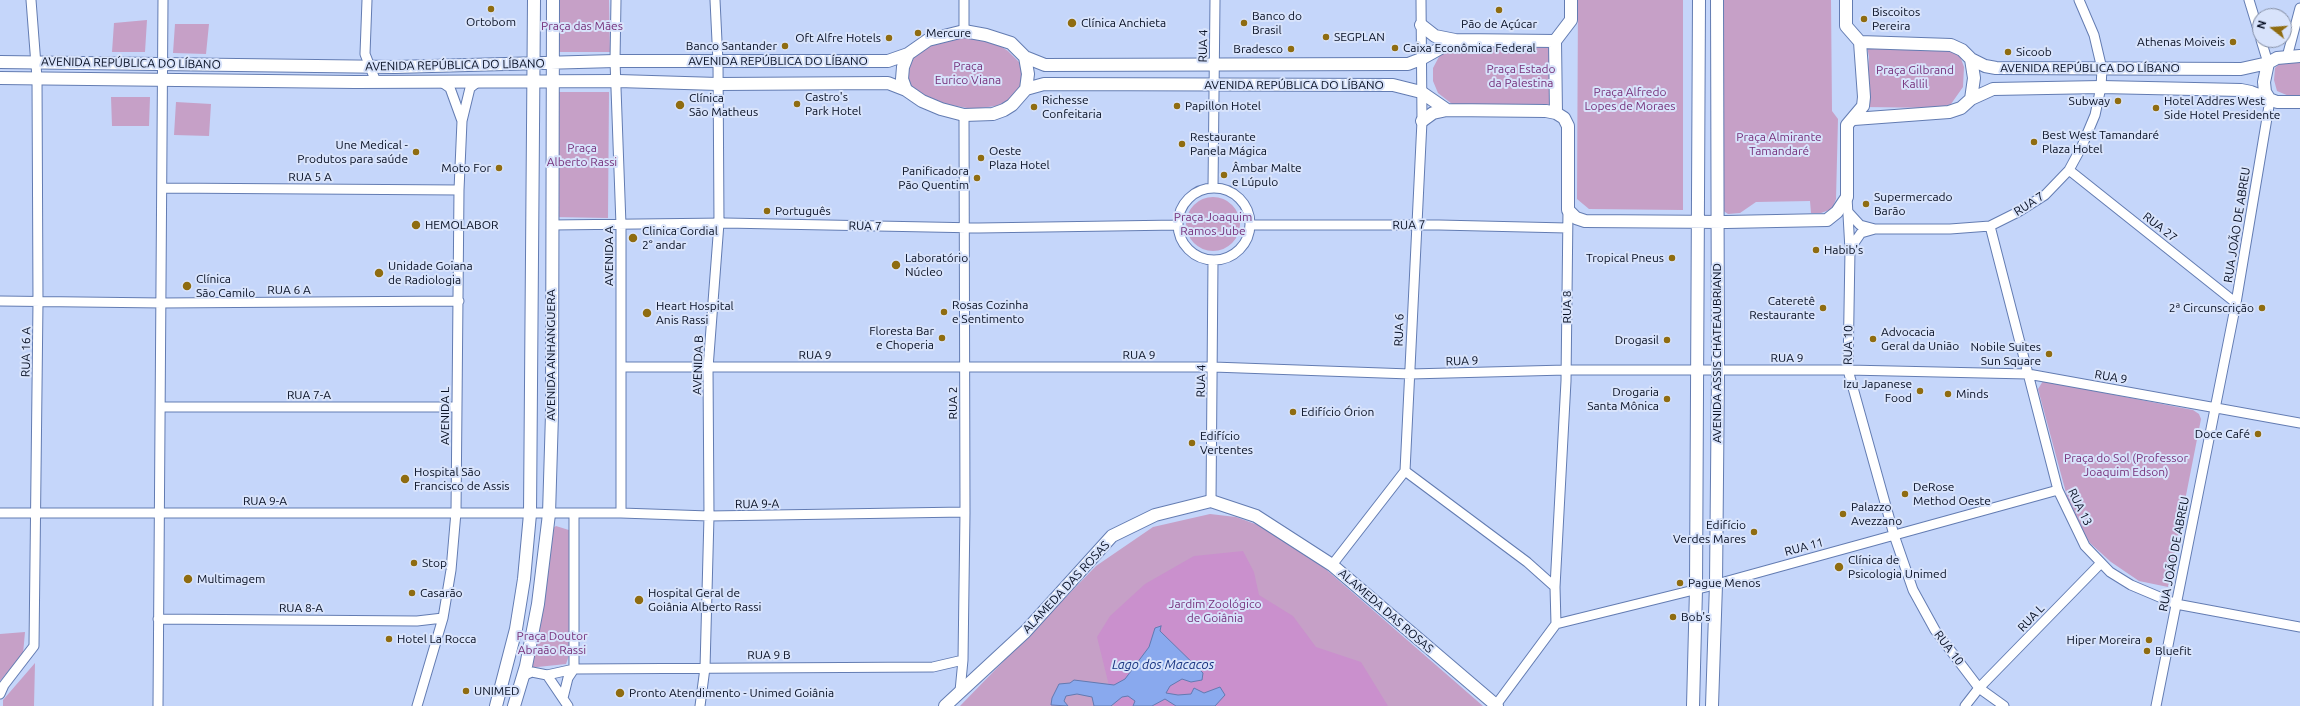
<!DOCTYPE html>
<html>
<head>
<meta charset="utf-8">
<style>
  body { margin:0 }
  #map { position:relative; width:2300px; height:706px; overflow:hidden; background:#c5d6fa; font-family:Ubuntu,sans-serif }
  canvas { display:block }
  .north { position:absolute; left:2252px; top:8px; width:40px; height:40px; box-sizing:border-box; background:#d8e3fb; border:1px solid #848ea4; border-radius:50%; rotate:287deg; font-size:11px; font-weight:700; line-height:16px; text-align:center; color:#060e22 }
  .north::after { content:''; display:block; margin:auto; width:14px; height:18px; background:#8f6c10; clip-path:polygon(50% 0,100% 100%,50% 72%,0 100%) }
</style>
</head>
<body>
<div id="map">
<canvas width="2300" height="706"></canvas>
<div class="north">N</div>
</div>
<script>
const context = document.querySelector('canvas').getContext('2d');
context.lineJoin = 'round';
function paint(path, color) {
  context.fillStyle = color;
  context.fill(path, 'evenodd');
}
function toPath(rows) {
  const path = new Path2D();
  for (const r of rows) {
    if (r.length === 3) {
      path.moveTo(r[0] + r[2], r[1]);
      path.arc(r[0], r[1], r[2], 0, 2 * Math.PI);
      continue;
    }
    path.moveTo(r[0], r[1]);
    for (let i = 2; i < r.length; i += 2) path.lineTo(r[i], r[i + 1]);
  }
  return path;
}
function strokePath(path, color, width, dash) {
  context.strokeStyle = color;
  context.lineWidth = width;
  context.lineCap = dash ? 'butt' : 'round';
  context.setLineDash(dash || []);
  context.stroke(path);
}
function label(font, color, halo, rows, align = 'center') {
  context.font = font + ' Ubuntu,sans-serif';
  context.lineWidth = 4;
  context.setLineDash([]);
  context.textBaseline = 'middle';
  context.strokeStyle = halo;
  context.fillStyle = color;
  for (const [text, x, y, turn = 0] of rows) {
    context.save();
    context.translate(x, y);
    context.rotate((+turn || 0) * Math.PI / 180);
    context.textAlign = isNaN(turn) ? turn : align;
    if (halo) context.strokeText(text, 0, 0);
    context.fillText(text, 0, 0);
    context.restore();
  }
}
const green = toPath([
  [555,0,609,0,610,52,555,52],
  [1578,0,1683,0,1683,210,1589,209,1577,199],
  [1723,0,1831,0,1832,111,1838,119,1836,199,1832,209,1821,213,1811,213,1810,201,1756,202,1740,213,1728,214,1722,210],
  [147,20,145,52,112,52,114,23],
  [175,24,209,24,206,54,173,53],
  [953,37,971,37,991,40,1008,51,1019,62,1022,74,1022,82,1014,98,996,106,972,109,931,101,911,87,907,70,911,56,924,47],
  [1546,45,1550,46,1551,107,1452,104,1438,93,1433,81,1433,68,1441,53,1449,48],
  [1867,46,1952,51,1960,56,1964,67,1963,87,1951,104,1939,108,1865,107,1869,57],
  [2300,60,2300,96,2289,96,2277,91,2274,80,2275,68,2279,64],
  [556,92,609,92,608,218,554,217],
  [111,97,150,97,149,126,112,126],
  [176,102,211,104,209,136,174,135],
  [1213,224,27],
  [2043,381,2193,410,2199,414,2201,419,2168,587,2139,581,2111,562,2090,543,2072,515,2038,389],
  [1210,514,1236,517,1261,526,1321,565,1483,706,960,706,1096,566,1153,527],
  [556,526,572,531,572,647,566,664,528,668,549,531],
  [25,632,23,654,0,681,0,634],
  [35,663,34,706,3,706,3,700]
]);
const forest = toPath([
  [1243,551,1254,572,1259,595,1293,616,1316,647,1361,662,1388,706,1114,706,1097,637,1110,616,1145,584,1194,556]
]);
const water = toPath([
  [1161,626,1160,631,1203,673,1202,680,1191,682,1182,679,1170,686,1166,693,1178,695,1191,694,1194,688,1204,693,1220,687,1225,695,1215,706,1176,706,1165,699,1152,706,1133,706,1135,701,1128,696,1122,697,1111,706,1094,706,1092,697,1077,694,1066,696,1064,701,1068,706,1051,705,1052,698,1059,684,1070,683,1074,680,1114,685,1125,679,1149,647,1155,628,1161,626]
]);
const minor = toPath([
  [367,0,365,54,376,82],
  [616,0,615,61,621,225,621,513],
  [2249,0,2260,36],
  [964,31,964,0],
  [2261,40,2268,63],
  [2287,57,2300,8],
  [440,81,450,88,462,121],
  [2069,170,2236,303],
  [1214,224,36],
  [162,188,459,190],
  [1213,188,1215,0],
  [1847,197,1850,250,1848,370,1894,535,1913,590,1935,630,1979,688,2004,706],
  [1849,213,1860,225,1875,229,1950,229,1990,226,2018,212,2045,195,2069,170,2082,146,2095,115,2101,87,2102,69,2094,35,2079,0],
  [552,225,725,223,979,228,1178,225],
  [1250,225,1439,225,1567,228],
  [1990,226,2058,490,2085,546,2110,572,2131,585,2176,604,2300,627],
  [1850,249,1861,233,1875,229],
  [0,301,162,303,459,301],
  [621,367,1213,367,1410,374,1566,370,1848,370,2028,374,2300,423],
  [161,407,457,407],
  [1405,471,1422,121,1421,0],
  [1405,471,1527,562,1555,587],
  [1211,501,1213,261],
  [0,513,621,513,709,516,965,512],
  [574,513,574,669],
  [1332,565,1405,471],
  [158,619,417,621,443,618],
  [1556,624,1706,587,2058,490],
  [1556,624,1555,587,1566,381,1568,210],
  [547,675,568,706],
  [523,676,532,672,547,675,574,669,933,667,963,660],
  [960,691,963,660,965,512,964,115],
  [0,694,4,685,34,646,38,302,37,78,31,0],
  [563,698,568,678,574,669],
  [1496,705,1556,624],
  [158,706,163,0],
  [417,706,443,618,451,570,456,512,459,190,462,121,470,88,479,81],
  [700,706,705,668,709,516,708,368,719,223,718,62,715,0],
  [1965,706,1979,688,2100,564],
  [2156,706,2236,303,2270,100]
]);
const major = toPath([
  [1421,25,1435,36,1455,40],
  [964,31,986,35,1011,43,1025,57,1028,74,1026,89,1012,105,1004,110,993,114,964,115,941,109,922,101,906,90,902,79,903,67,908,54,928,40,964,31],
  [1860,42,1951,45,1962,50,1971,59,1985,66,1996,68,2241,69,2268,63,2277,58,2300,56],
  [1025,57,1045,65,1392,64,1408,64,1421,59,1455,40,1555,41],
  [0,62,395,67,615,61,888,61,908,54],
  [2268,63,2264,82,2265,92,2270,100],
  [0,78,355,82,618,81,718,84,888,83,906,90],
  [1026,89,1044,84,1393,85,1421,92,1447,110,1546,111,1556,113,1564,118,1568,126,1568,210,1576,218,1585,221,1726,222,1827,220,1837,212,1847,197,1847,125,1863,106,1864,97,1860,42,1846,26,1846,0],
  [1971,99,1974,78,1971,59],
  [1556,113,1555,41,1571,20,1571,0],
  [1854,119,1949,112,1961,108,1971,99,1993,89,2101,87,2241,90,2251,92,2277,102,2300,102],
  [1422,121,1433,113,1447,110],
  [496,706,516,629,524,579,530,514,534,0],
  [514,706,526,666,538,604,549,514,552,414,553,0],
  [945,706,1025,632,1112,536,1155,515,1211,501,1256,516,1332,565,1497,706],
  [1693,706,1696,589,1699,0],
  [1712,706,1716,584,1718,371,1717,0]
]);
const markers = [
  [491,9,4,"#8f6c10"],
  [1499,10,4,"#8f6c10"],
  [1864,19,4,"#8f6c10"],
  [1072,23,5,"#8f6c10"],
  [1244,23,4,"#8f6c10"],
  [918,33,4,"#8f6c10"],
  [1326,37,4,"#8f6c10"],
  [889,38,4,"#8f6c10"],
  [2233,42,4,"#8f6c10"],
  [785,46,4,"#8f6c10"],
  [1395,48,4,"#8f6c10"],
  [1291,49,4,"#8f6c10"],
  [2008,52,4,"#8f6c10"],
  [2118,101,4,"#8f6c10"],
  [797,104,4,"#8f6c10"],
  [680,105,5,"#8f6c10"],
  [1177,106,4,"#8f6c10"],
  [1034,107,4,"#8f6c10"],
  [2156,108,4,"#8f6c10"],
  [2034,142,4,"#8f6c10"],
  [1182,144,4,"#8f6c10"],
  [416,152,4,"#8f6c10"],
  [981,158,4,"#8f6c10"],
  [499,168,4,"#8f6c10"],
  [1224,175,4,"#8f6c10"],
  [977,178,4,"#8f6c10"],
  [1866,204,4,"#8f6c10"],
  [767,211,4,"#8f6c10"],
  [416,225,5,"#8f6c10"],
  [633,238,5,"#8f6c10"],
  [1816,250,4,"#8f6c10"],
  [1672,258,4,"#8f6c10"],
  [896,265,5,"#8f6c10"],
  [379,273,5,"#8f6c10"],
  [187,286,5,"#8f6c10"],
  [1823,308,4,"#8f6c10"],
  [2262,308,4,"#8f6c10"],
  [944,312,4,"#8f6c10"],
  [647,313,5,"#8f6c10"],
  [942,338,4,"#8f6c10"],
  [1873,339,4,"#8f6c10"],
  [1667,340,4,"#8f6c10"],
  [2049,354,4,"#8f6c10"],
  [1920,391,4,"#8f6c10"],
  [1948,394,4,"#8f6c10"],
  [1667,399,4,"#8f6c10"],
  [1293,412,4,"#8f6c10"],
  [2258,434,4,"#8f6c10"],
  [1192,443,4,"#8f6c10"],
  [405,479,5,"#8f6c10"],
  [1905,494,4,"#8f6c10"],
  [1843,514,4,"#8f6c10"],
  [1754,532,4,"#8f6c10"],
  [414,563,4,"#8f6c10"],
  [1839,567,5,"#8f6c10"],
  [188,579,5,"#8f6c10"],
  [1680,583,4,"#8f6c10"],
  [412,593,4,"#8f6c10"],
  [639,600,5,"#8f6c10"],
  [1673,617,4,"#8f6c10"],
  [389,639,4,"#8f6c10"],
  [2149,640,4,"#8f6c10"],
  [2147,651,4,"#8f6c10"],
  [466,691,4,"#8f6c10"],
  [620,693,5,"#8f6c10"]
];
const poiNames = [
  ["Biscoitos",1872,12],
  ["Pereira",1872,26],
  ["Banco do",1252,16],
  ["Brasil",1252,30],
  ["Ortobom",491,22,"center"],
  ["Clínica Anchieta",1081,23],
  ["Pão de Açúcar",1499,24,"center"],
  ["Mercure",926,33],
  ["SEGPLAN",1334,37],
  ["Oft Alfre Hotels",881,38,"right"],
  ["Athenas Moiveis",2225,42,"right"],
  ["Banco Santander",777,46,"right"],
  ["Caixa Econômica Federal",1403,48],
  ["Bradesco",1283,49,"right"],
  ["Sicoob",2016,52],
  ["Castro's",805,97],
  ["Park Hotel",805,111],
  ["Clínica",689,98],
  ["São Matheus",689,112],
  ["Richesse",1042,100],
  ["Confeitaria",1042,114],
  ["Subway",2110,101,"right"],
  ["Hotel Addres West",2164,101],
  ["Side Hotel Presidente",2164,115],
  ["Papillon Hotel",1185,106],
  ["Best West Tamandaré",2042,135],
  ["Plaza Hotel",2042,149],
  ["Restaurante",1190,137],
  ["Panela Mágica",1190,151],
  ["Une Medical -",408,145,"right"],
  ["Produtos para saúde",408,159,"right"],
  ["Oeste",989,151],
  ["Plaza Hotel",989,165],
  ["Moto For",491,168,"right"],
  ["Âmbar Malte",1232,168],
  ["e Lúpulo",1232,182],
  ["Panificadora",969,171,"right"],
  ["Pão Quentim",969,185,"right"],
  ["Supermercado",1874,197],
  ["Barão",1874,211],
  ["Português",775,211],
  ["HEMOLABOR",425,225],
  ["Clinica Cordial",642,231],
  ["2° andar",642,245],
  ["Habib's",1824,250],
  ["Laboratório",905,258],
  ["Núcleo",905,272],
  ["Tropical Pneus",1664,258,"right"],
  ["Unidade Goiana",388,266],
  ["de Radiologia",388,280],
  ["Clínica",196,279],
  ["São Camilo",196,293],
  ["Cateretê",1815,301,"right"],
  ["Restaurante",1815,315,"right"],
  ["Rosas Cozinha",952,305],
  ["e Sentimento",952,319],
  ["Heart Hospital",656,306],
  ["Anis Rassi",656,320],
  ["2ª Circunscrição",2254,308,"right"],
  ["Floresta Bar",934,331,"right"],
  ["e Choperia",934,345,"right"],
  ["Advocacia",1881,332],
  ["Geral da União",1881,346],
  ["Drogasil",1659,340,"right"],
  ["Nobile Suites",2041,347,"right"],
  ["Sun Square",2041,361,"right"],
  ["Izu Japanese",1912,384,"right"],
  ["Food",1912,398,"right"],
  ["Drogaria",1659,392,"right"],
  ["Santa Mônica",1659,406,"right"],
  ["Minds",1956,394],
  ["Edifício Órion",1301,412],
  ["Doce Café",2250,434,"right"],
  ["Edifício",1200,436],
  ["Vertentes",1200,450],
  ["Hospital São",414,472],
  ["Francisco de Assis",414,486],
  ["DeRose",1913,487],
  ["Method Oeste",1913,501],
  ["Palazzo",1851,507],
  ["Avezzano",1851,521],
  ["Edifício",1746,525,"right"],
  ["Verdes Mares",1746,539,"right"],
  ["Clínica de",1848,560],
  ["Psicologia Unimed",1848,574],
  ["Stop",422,563],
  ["Multimagem",197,579],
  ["Pague Menos",1688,583],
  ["Casarão",420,593],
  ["Hospital Geral de",648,593],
  ["Goiânia Alberto Rassi",648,607],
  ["Bob's",1681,617],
  ["Hotel La Rocca",397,639],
  ["Hiper Moreira",2141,640,"right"],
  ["Bluefit",2155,651],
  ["UNIMED",474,691],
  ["Pronto Atendimento - Unimed Goiânia",629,693]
];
const parkNames = [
  ["Praça das Mães",582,26],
  ["Praça",968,66],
  ["Eurico Viana",968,80],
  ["Praça Estado",1521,69],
  ["da Palestina",1521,83],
  ["Praça Gilbrand",1915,70],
  ["Kallil",1915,84],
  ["Praça Alfredo",1630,92],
  ["Lopes de Moraes",1630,106],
  ["Praça Almirante",1779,137],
  ["Tamandaré",1779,151],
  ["Praça",582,148],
  ["Alberto Rassi",582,162],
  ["Praça Joaquim",1213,217],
  ["Ramos Jube",1213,231],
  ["Praça do Sol (Professor",2126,458],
  ["Joaquim Edson)",2126,472],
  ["Jardim Zoológico",1215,604],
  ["de Goiânia",1215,618],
  ["Praça Doutor",552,636],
  ["Abraão Rassi",552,650]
];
const streetNames = [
  ["RUA 4",1203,46,-89],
  ["AVENIDA REPÚBLICA DO LÍBANO",778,61],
  ["AVENIDA REPÚBLICA DO LÍBANO",131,63,1],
  ["AVENIDA REPÚBLICA DO LÍBANO",455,65,-1],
  ["AVENIDA REPÚBLICA DO LÍBANO",2090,68],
  ["AVENIDA REPÚBLICA DO LÍBANO",1294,85],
  ["RUA 5 A",310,177],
  ["RUA 7",2029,204,-33],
  ["RUA 7",1409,225,-1],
  ["RUA JOÃO DE ABREU",2237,225,-81],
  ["RUA 7",865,226,1],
  ["RUA 27",2160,227,38],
  ["AVENIDA A",609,256,-90],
  ["RUA 6 A",289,290],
  ["RUA 8",1567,307,-90],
  ["RUA 6",1399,330,-88],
  ["RUA 10",1848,345,-89],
  ["RUA 16 A",26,352,-89],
  ["AVENIDA ASSIS CHATEAUBRIAND",1717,353,-90],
  ["AVENIDA ANHANGUERA",551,355,-90],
  ["RUA 9",815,355],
  ["RUA 9",1139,355],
  ["RUA 9",1787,358],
  ["RUA 9",1462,361,-2],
  ["AVENIDA B",698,365,-88],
  ["RUA 9",2111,377,10],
  ["RUA 4",1201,381,-89],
  ["RUA 7-A",309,395],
  ["RUA 2",953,403,-90],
  ["AVENIDA L",445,416,-90],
  ["RUA 9-A",265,501],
  ["RUA 9-A",757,504,-1],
  ["RUA 13",2080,507,64],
  ["RUA 11",1804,547,-15],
  ["RUA JOÃO DE ABREU",2174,554,-79],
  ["ALAMEDA DAS ROSAS",1066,587,-47],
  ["RUA 8-A",301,608],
  ["ALAMEDA DAS ROSAS",1386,611,41],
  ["RUA L",2031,618,-46],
  ["RUA 10",1949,648,53],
  ["RUA 9 B",769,655]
];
const waterNames = [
  ["Lago dos Macacos",1163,665]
];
paint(green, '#c6a0c7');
paint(forest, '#ca90cd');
paint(water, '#89a9ee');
strokePath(water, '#627ab1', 1);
strokePath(minor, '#637cb2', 11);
strokePath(major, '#637cb2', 14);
strokePath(minor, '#fff', 9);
strokePath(major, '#fff', 12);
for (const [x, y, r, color] of markers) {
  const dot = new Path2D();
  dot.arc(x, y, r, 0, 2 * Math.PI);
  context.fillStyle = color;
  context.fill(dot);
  strokePath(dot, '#d8e3fb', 1.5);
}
label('12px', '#060e22', '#d8e3fb', poiNames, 'left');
label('12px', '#76317b', '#d8e3fb', parkNames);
label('12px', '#060e22', '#d8e3fb', streetNames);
label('italic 13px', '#15317f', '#d8e3fb', waterNames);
</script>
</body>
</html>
